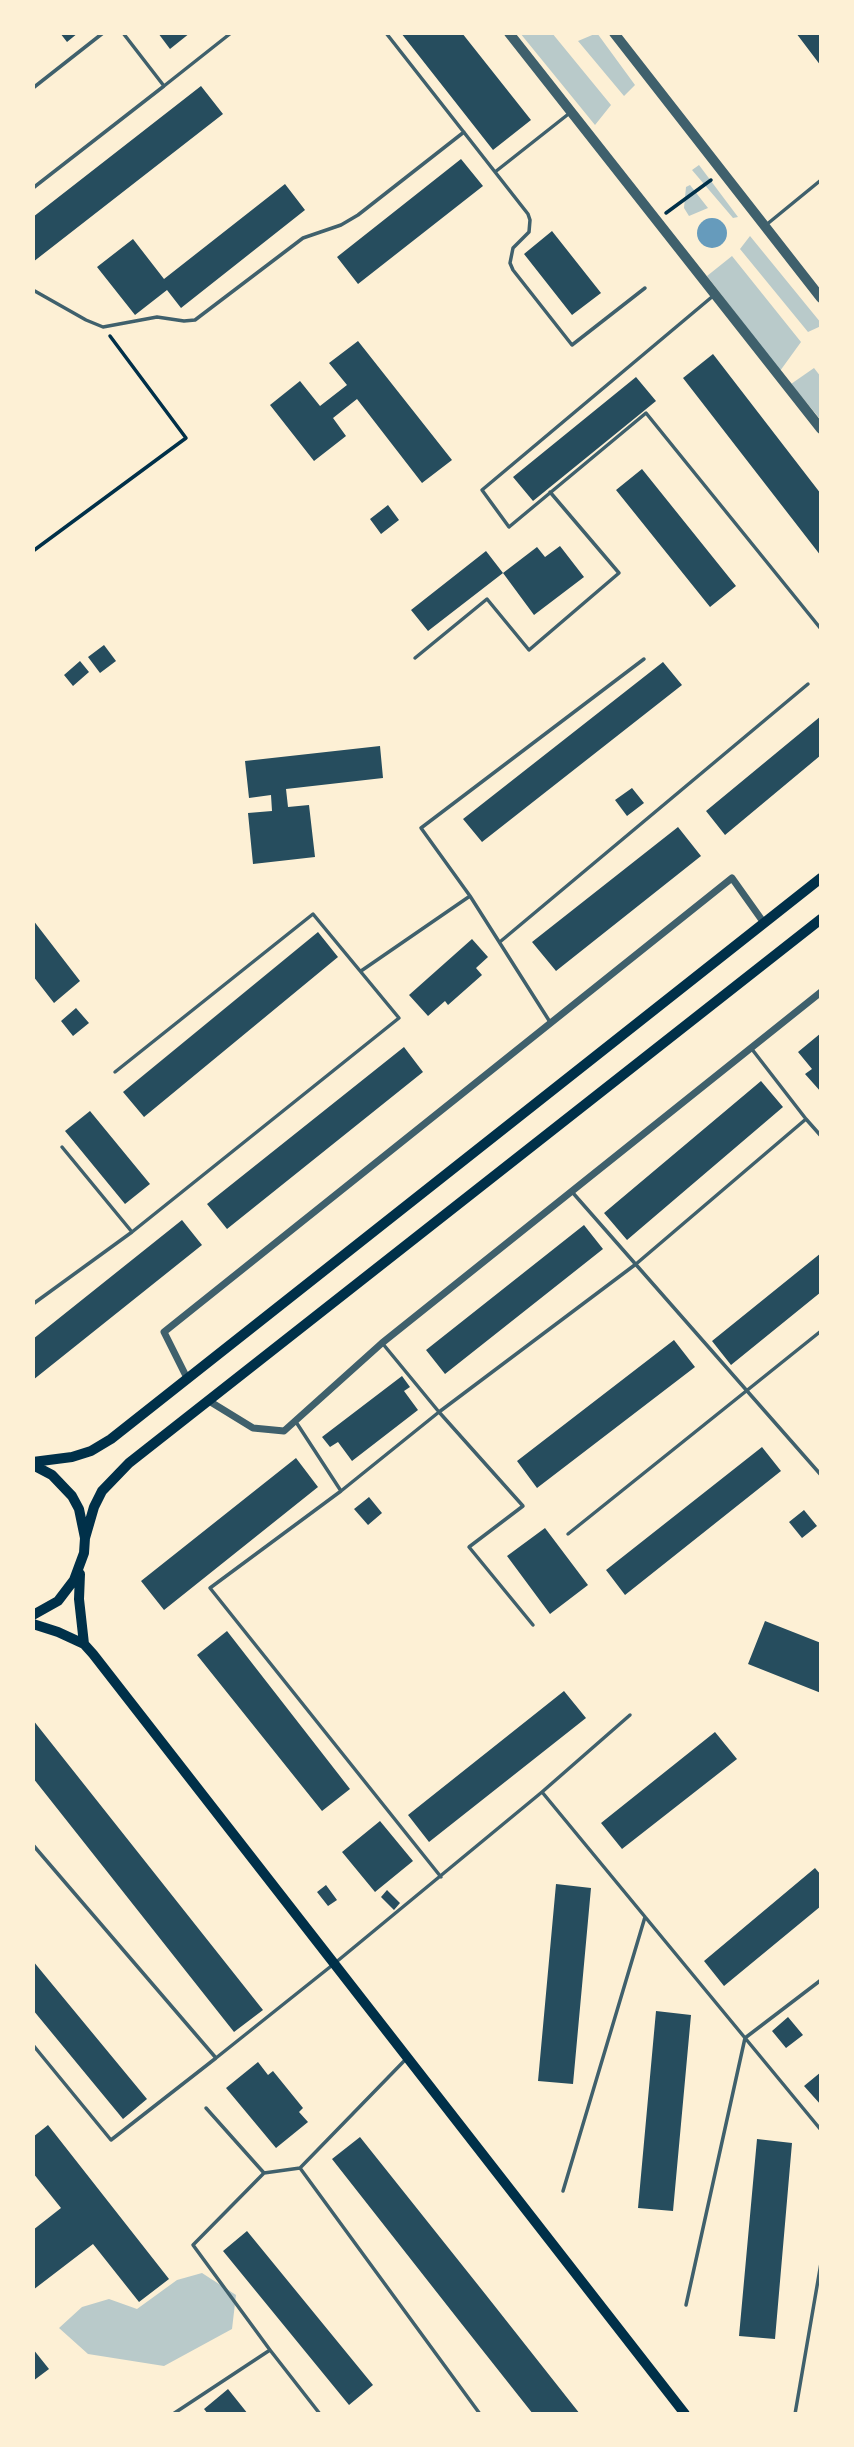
<!DOCTYPE html>
<html>
<head>
<meta charset="utf-8">
<style>
  body { margin:0 }
  #map { position:relative; width:854px; height:2447px; overflow:hidden; background:#fdf0d5; font-family:"Fira Sans Condensed",sans-serif }
  canvas { display:block }
  .frame { position:absolute; inset:0; border:35px solid #fdf0d5; pointer-events:none }
</style>
</head>
<body>
<div id="map">
<canvas width="854" height="2447"></canvas>
<div class="frame"></div>
</div>
<script>
const context = document.querySelector('canvas').getContext('2d');
context.lineJoin = 'round';
function paint(path, color) {
  context.fillStyle = color;
  context.fill(path, 'evenodd');
}
function toPath(rows) {
  const path = new Path2D();
  for (const r of rows) {
    if (r.length === 3) {
      path.moveTo(r[0] + r[2], r[1]);
      path.arc(r[0], r[1], r[2], 0, 2 * Math.PI);
      continue;
    }
    path.moveTo(r[0], r[1]);
    for (let i = 2; i < r.length; i += 2) path.lineTo(r[i], r[i + 1]);
  }
  return path;
}
function strokePath(path, color, width, dash) {
  context.strokeStyle = color;
  context.lineWidth = width;
  context.lineCap = dash ? 'butt' : 'round';
  context.setLineDash(dash || []);
  context.stroke(path);
}
const green = toPath([
  [520,33,552,33,611,105,595,125],
  [597,33,635,85,624,96,578,41],
  [699,165,738,217,733,218,692,170],
  [690,185,708,208,689,216,684,208,686,187],
  [750,236,821,323,821,326,808,332,740,249],
  [732,256,801,342,780,371,707,276],
  [814,368,821,377,821,420,791,384],
  [202,2273,236,2295,232,2329,164,2366,88,2354,59,2328,82,2307,109,2299,137,2309,177,2280]
]);
const water = toPath([
  [712,233,15]
]);
const building = toPath([
  [60,33,78,33,67,42],
  [158,33,190,33,170,49],
  [401,33,462,33,531,120,493,150],
  [796,33,821,33,821,66],
  [201,86,223,114,33,262,33,217],
  [461,159,483,186,358,284,337,257],
  [285,184,305,210,181,308,167,290,135,315,97,267,133,239,164,279],
  [552,231,601,293,572,315,524,254],
  [358,341,452,460,422,483,357,399,333,418,346,436,314,461,270,405,300,381,320,406,347,385,329,363],
  [713,354,821,494,821,556,683,378],
  [636,377,656,401,533,501,513,477],
  [642,469,736,586,710,607,616,490],
  [388,505,399,520,381,534,370,519],
  [560,546,584,577,534,615,503,573,428,631,411,610,486,551,503,573,537,547,545,557],
  [104,645,116,661,100,673,88,657],
  [80,661,89,672,73,686,64,675],
  [663,662,682,685,482,842,463,819],
  [821,716,821,755,725,835,706,811],
  [380,746,383,778,286,789,288,807,309,805,315,857,253,864,248,813,272,811,271,795,249,798,245,761],
  [632,788,644,803,627,816,615,800],
  [678,827,701,856,556,971,532,942],
  [33,920,80,981,54,1003,33,976],
  [318,932,338,957,144,1117,123,1092],
  [472,939,488,957,476,968,482,975,448,1005,445,1001,428,1016,409,995],
  [76,1008,89,1023,73,1036,61,1021],
  [821,1033,821,1092,805,1074,812,1069,798,1052],
  [404,1047,423,1072,227,1229,207,1204],
  [761,1081,783,1107,627,1240,604,1213],
  [90,1111,150,1184,125,1204,65,1131],
  [182,1220,202,1245,33,1380,33,1339],
  [584,1225,603,1249,445,1374,426,1350],
  [821,1253,821,1292,731,1365,712,1341],
  [674,1340,695,1367,537,1488,517,1461],
  [402,1376,410,1387,404,1391,418,1410,352,1461,338,1442,330,1447,322,1437],
  [762,1447,781,1471,625,1595,606,1570],
  [296,1458,318,1487,164,1610,141,1581],
  [369,1497,382,1513,368,1525,354,1509],
  [804,1510,817,1526,802,1538,789,1522],
  [545,1528,588,1585,550,1614,507,1556],
  [765,1621,821,1643,821,1693,748,1664],
  [227,1631,350,1789,322,1811,197,1655],
  [564,1691,586,1718,429,1842,408,1815],
  [33,1720,263,2010,234,2032,33,1778],
  [715,1732,737,1759,622,1849,601,1823],
  [380,1821,413,1861,375,1892,342,1852],
  [815,1868,821,1875,821,1906,724,1986,704,1961],
  [556,1884,591,1888,573,2084,538,2081],
  [326,1885,337,1900,328,1906,317,1892],
  [387,1890,400,1903,394,1910,381,1897],
  [33,1961,147,2099,123,2119,33,2010],
  [656,2011,691,2015,673,2211,638,2208],
  [788,2017,803,2035,786,2048,772,2031],
  [258,2062,268,2075,273,2071,303,2108,299,2112,308,2122,276,2148,226,2088],
  [821,2072,821,2105,804,2086],
  [48,2125,169,2279,139,2302,93,2244,33,2290,33,2230,61,2208,33,2173,33,2137],
  [360,2137,486,2295,580,2414,533,2414,457,2318,332,2159],
  [757,2139,792,2143,775,2339,739,2336],
  [247,2231,373,2385,349,2405,223,2251],
  [33,2349,49,2369,33,2381],
  [228,2389,248,2414,208,2414,204,2409]
]);
const path = toPath([
  [666,213,711,180],
  [33,551,186,438,110,336]
]);
const service = toPath([
  [386,33,528,214,530,220,529,232,513,248,510,263,513,270,572,345,645,288],
  [164,86,231,33],
  [33,88,103,33],
  [495,172,571,112],
  [33,188,164,86,123,33],
  [766,225,821,180],
  [33,290,86,320,103,327,157,317,184,321,195,320,303,238,341,225,358,215,464,132],
  [713,296,482,490,509,527,646,413,821,629],
  [415,658,487,599,529,650,619,573,550,492],
  [470,896,550,1022],
  [501,941,808,684],
  [361,971,470,896,421,828,644,659],
  [115,1072,313,914,399,1018,132,1232],
  [806,1119,821,1136],
  [573,1193,821,1475],
  [33,1304,132,1232,62,1147],
  [296,1422,341,1491,210,1588,441,1877],
  [341,1491,439,1412,383,1344],
  [568,1534,821,1331],
  [533,1625,469,1547,523,1506,439,1412,636,1264,806,1119,751,1048],
  [542,1792,630,1715],
  [33,1845,216,2058,111,2140,33,2045],
  [216,2058,335,1963,542,1792,821,2130],
  [206,2108,264,2173,300,2168,406,2059],
  [300,2168,480,2414],
  [563,2191,645,1917],
  [686,2305,745,2038,821,1980],
  [270,2350,320,2414],
  [173,2414,270,2350,193,2245,264,2173],
  [795,2414,821,2263]
]);
const minor = toPath([
  [187,1378,164,1332,732,878,764,923],
  [209,1401,253,1428,284,1431,382,1343,821,992]
]);
const tertiary = toPath([
  [509,33,821,429],
  [614,33,821,298]
]);
const secondary = toPath([
  [33,1462,72,1457,91,1451,111,1439,821,878],
  [33,1465,52,1475,72,1496,79,1509,85,1538,84,1553,74,1580,58,1601,33,1615],
  [85,1538,94,1507,102,1491,129,1463,821,919],
  [80,1574,79,1599,84,1644],
  [33,1624,58,1632,84,1644,93,1654,685,2414]
]);
paint(green, '#b9caca');
paint(water, '#669bbc');
paint(building, '#264d5e');
strokePath(path, '#003049', 3.5);
strokePath(service, '#3f606c', 3.5);
strokePath(minor, '#3f606c', 7);
strokePath(tertiary, '#3f606c', 10);
strokePath(secondary, '#003049', 10);
</script>
</body>
</html>
